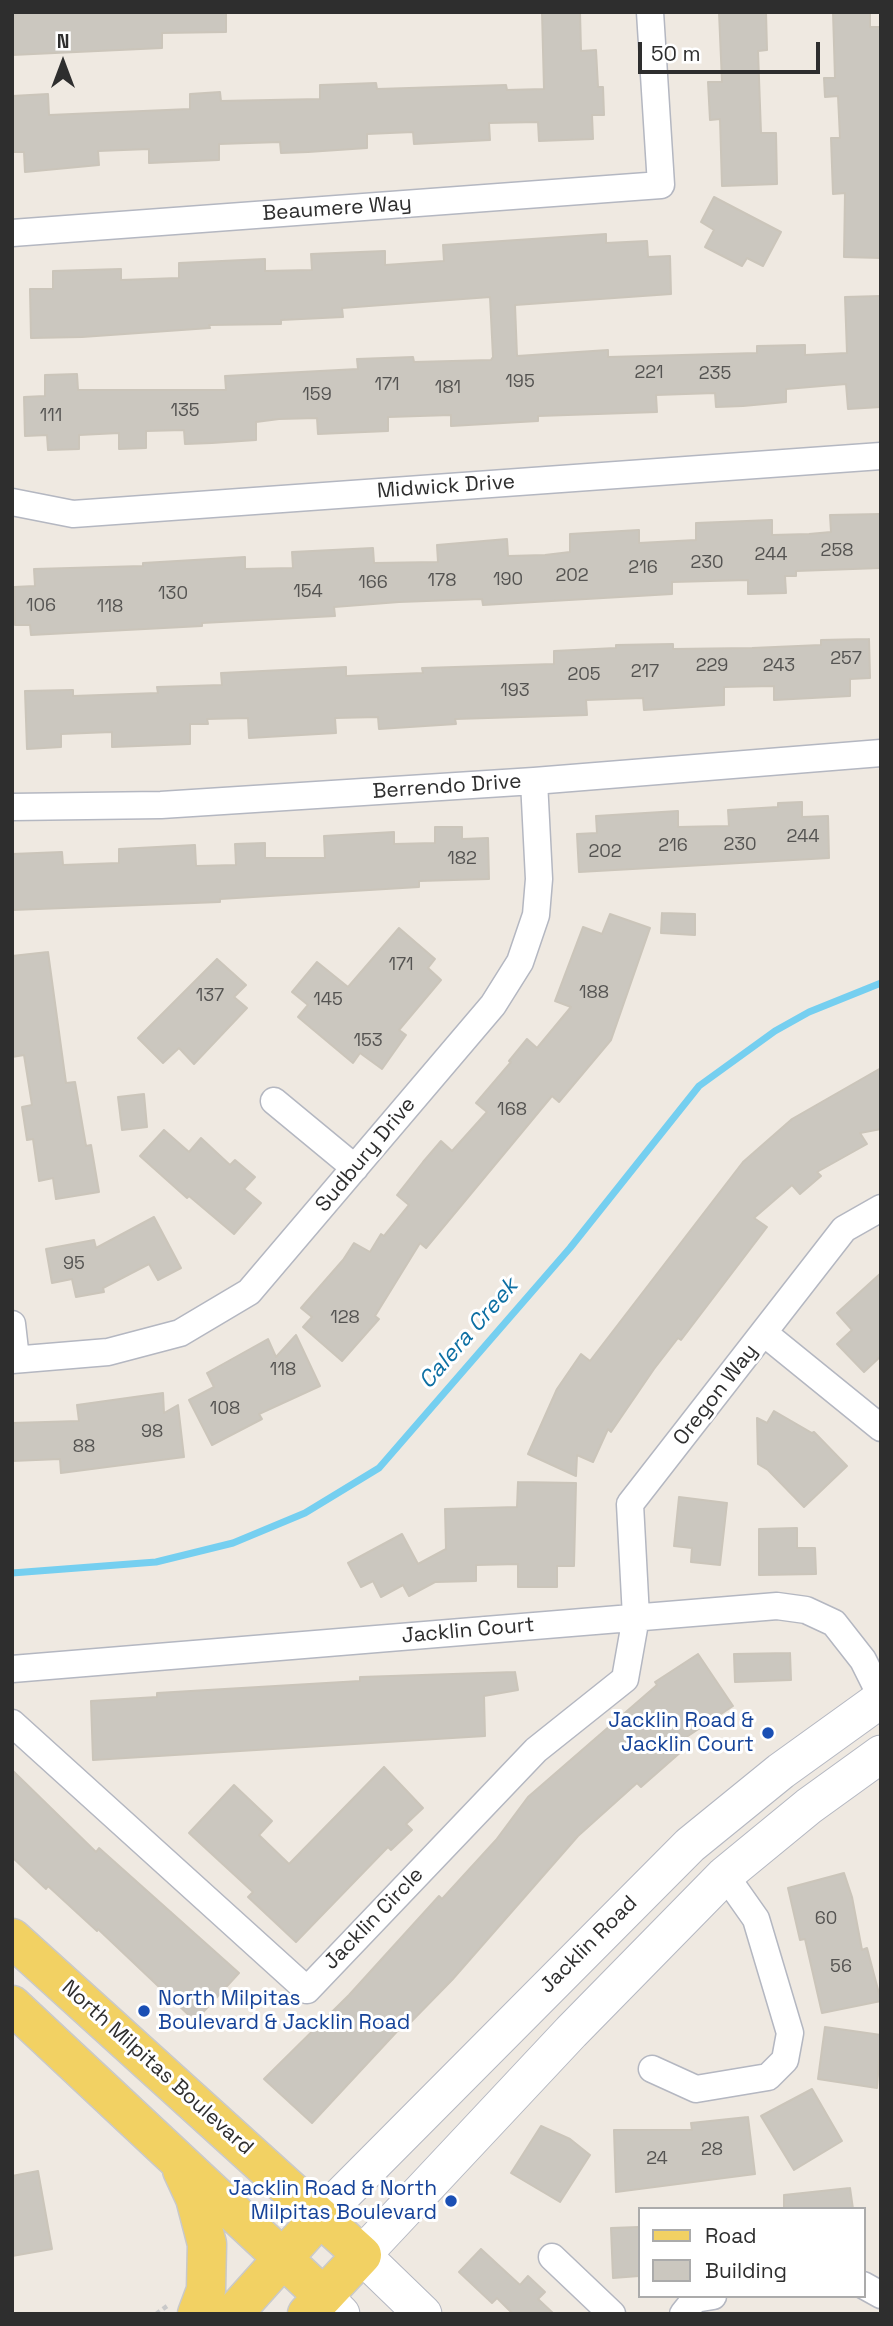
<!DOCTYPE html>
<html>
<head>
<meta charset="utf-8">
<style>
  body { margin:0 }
  #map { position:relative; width:893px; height:2326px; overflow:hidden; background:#efe9e1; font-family:"Space Grotesk",sans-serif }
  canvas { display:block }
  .frame { position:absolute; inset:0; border:14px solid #2e2e2e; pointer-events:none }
  .legend { position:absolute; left:638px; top:2207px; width:228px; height:91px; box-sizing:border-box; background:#fff; border:2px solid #ababab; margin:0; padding:9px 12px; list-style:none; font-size:21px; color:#2e2e2e }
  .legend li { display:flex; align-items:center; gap:14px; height:35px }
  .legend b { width:35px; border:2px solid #ababab }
  .north { position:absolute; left:28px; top:28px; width:70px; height:70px; -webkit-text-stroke:5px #fff; paint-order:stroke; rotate:0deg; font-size:19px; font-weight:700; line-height:28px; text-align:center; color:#2e2e2e }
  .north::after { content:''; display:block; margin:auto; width:24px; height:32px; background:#2e2e2e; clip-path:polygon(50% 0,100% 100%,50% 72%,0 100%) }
  .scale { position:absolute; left:638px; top:42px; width:182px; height:32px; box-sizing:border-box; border:4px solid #2e2e2e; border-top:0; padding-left:9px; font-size:21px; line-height:24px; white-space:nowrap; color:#2e2e2e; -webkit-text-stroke:5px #fff; paint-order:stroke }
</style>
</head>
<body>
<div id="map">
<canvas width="893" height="2326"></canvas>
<div class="frame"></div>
<ul class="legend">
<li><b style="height:9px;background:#f2d163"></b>Road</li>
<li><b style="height:19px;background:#cbc7bf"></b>Building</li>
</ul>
<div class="north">N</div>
<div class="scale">50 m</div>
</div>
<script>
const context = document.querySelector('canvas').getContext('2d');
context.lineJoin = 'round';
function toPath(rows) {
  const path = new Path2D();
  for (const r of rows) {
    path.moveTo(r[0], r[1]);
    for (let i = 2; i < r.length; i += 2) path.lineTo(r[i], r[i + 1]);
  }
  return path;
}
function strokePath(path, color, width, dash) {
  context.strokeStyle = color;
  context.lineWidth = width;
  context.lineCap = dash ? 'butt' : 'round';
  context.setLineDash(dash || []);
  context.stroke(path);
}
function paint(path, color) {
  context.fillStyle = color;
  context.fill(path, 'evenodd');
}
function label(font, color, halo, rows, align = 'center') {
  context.font = font + ' "Space Grotesk",sans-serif';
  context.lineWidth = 6;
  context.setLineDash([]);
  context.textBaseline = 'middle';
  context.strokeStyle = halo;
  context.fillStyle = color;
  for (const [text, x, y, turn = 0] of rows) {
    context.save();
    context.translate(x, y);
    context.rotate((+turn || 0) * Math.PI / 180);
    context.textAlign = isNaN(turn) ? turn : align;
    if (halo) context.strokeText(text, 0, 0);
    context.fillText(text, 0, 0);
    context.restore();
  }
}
const stream = toPath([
  [12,1573,156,1562,233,1543,305,1513,379,1468,570,1248,699,1086,775,1031,809,1012,881,983]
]);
const building = toPath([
  [12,12,226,12,226,32,162,33,162,48,12,55,12,12],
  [542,12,580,12,581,51,596,50,598,87,603,87,604,115,592,115,593,139,539,141,538,122,489,123,490,140,414,144,413,132,367,134,367,148,308,152,281,153,280,142,219,144,219,160,149,163,149,149,98,151,99,165,25,172,24,152,12,152,12,96,48,94,49,115,190,109,190,94,220,92,221,101,320,99,320,85,376,83,377,89,506,85,507,90,544,89,542,12],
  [719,12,766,12,767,50,758,51,761,133,776,133,777,184,722,186,720,119,710,120,708,82,722,82,719,12],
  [833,12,870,12,870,27,881,27,881,258,844,257,845,193,833,194,831,138,840,138,838,96,825,97,824,78,835,78,833,12],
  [714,197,781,232,763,266,747,258,742,266,705,247,714,230,701,222,714,197],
  [606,234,606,243,647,241,648,257,670,256,671,294,515,305,517,356,608,350,608,357,757,353,757,346,805,345,805,355,847,353,845,297,881,296,881,407,848,409,846,384,786,389,786,402,743,406,716,407,715,393,656,395,657,412,538,416,538,421,451,426,451,415,388,417,388,431,318,434,317,418,279,419,256,422,256,440,212,443,185,444,184,430,146,431,146,448,119,449,119,433,79,435,79,449,48,450,47,435,25,436,24,397,45,396,45,375,77,374,78,390,226,390,225,376,358,369,357,359,413,357,414,362,491,360,493,357,490,297,342,308,343,317,281,320,281,324,209,325,210,328,82,337,31,338,30,289,53,289,53,271,121,269,121,280,179,278,179,263,265,259,265,271,312,270,311,254,385,251,385,265,444,261,443,245,606,234],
  [881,514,881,568,796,571,796,576,785,576,786,593,748,594,748,580,672,582,672,594,483,605,482,599,399,602,334,607,335,616,202,623,202,626,31,635,30,625,15,625,14,587,35,586,34,569,143,566,143,563,245,557,245,569,293,568,292,552,373,548,374,563,438,562,437,545,507,539,508,556,545,555,570,552,570,534,639,530,639,543,696,540,696,523,772,520,772,535,809,534,831,532,830,515,881,514],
  [869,639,870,678,850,679,850,696,774,700,774,686,724,687,724,705,644,710,643,698,586,700,587,715,455,719,456,724,379,729,378,717,335,718,336,733,249,738,248,718,207,719,208,724,190,724,190,744,112,747,112,732,61,734,61,747,27,749,25,691,73,690,73,696,158,693,157,687,222,685,221,673,346,667,346,676,423,673,422,668,554,664,554,651,616,648,616,645,673,644,673,649,752,648,821,645,821,640,869,639],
  [802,802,802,817,828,816,829,858,579,872,577,834,597,833,596,816,678,811,678,827,729,826,728,810,778,807,778,803,802,802],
  [435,827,462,827,462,839,488,838,489,879,419,881,419,887,220,899,220,902,12,910,12,854,62,852,63,865,119,863,119,849,195,845,196,866,236,865,235,844,265,843,265,858,325,858,324,836,394,832,394,844,435,843,435,827],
  [662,913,695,914,695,935,661,933,662,913],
  [610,914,650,928,611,1040,559,1102,552,1096,426,1248,420,1243,375,1316,379,1319,342,1361,303,1327,312,1317,301,1308,343,1260,354,1243,370,1252,381,1234,384,1236,409,1205,397,1195,423,1162,441,1141,452,1151,487,1112,476,1103,511,1062,509,1061,527,1039,537,1048,571,1007,555,1001,583,927,602,934,610,914],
  [399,928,435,959,428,968,441,980,399,1030,406,1035,382,1069,360,1053,353,1063,298,1017,308,1005,292,992,317,962,348,987,399,928],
  [48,952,66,1083,75,1082,86,1146,91,1145,99,1192,56,1199,53,1178,39,1181,33,1139,27,1140,22,1107,32,1105,24,1055,12,1057,12,956,48,952],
  [217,959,246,985,234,997,247,1008,194,1064,179,1048,163,1063,138,1038,217,959],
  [881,1068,881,1129,860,1133,867,1144,817,1172,821,1176,800,1194,792,1185,754,1218,767,1227,681,1340,678,1338,654,1369,611,1432,608,1429,593,1462,577,1455,576,1476,528,1454,557,1389,581,1354,590,1361,743,1162,792,1119,881,1068],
  [144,1094,147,1127,122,1130,118,1097,144,1094],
  [164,1130,189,1152,201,1138,230,1165,235,1160,255,1177,244,1189,261,1203,234,1234,189,1196,187,1198,140,1156,164,1130],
  [154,1217,181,1268,158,1280,149,1264,103,1288,104,1292,76,1297,72,1279,52,1283,46,1249,94,1240,96,1248,154,1217],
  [881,1273,881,1356,864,1372,837,1344,852,1330,837,1313,881,1273],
  [296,1335,320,1386,259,1414,262,1419,212,1445,189,1400,214,1387,207,1373,268,1339,276,1357,296,1335],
  [163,1393,164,1413,178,1405,184,1457,61,1473,60,1459,12,1461,12,1423,79,1421,77,1405,163,1393],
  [774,1411,812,1433,814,1432,847,1466,804,1507,768,1470,758,1464,757,1418,767,1423,774,1411],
  [518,1482,576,1483,574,1566,557,1566,557,1587,518,1587,518,1564,476,1565,476,1581,435,1582,409,1596,403,1585,381,1597,373,1581,361,1587,348,1563,402,1534,418,1564,446,1549,445,1509,517,1507,518,1482],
  [679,1497,727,1503,720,1565,691,1562,692,1548,674,1546,679,1497],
  [797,1528,797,1548,815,1548,816,1574,759,1575,759,1529,797,1528],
  [790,1653,791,1680,735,1682,734,1654,790,1653],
  [698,1654,733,1706,676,1744,682,1751,641,1787,637,1783,578,1836,452,1980,406,2027,403,2025,312,2123,264,2079,349,1995,439,1896,442,1899,496,1840,528,1797,657,1685,655,1682,698,1654],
  [515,1672,518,1690,484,1696,485,1736,93,1760,91,1701,157,1697,157,1693,360,1681,360,1677,515,1672],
  [384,1767,423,1808,406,1824,412,1830,391,1850,388,1847,296,1942,248,1897,253,1892,189,1833,234,1785,272,1821,259,1835,289,1864,384,1767],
  [12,1770,96,1852,99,1848,239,1973,195,2021,98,1929,97,1931,48,1886,46,1889,12,1857,12,1770],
  [844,1873,852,1897,862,1950,867,1948,881,2001,822,2013,805,1939,800,1940,788,1888,844,1873],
  [825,2027,881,2035,877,2088,818,2079,825,2027],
  [812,2089,842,2141,794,2170,761,2116,812,2089],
  [748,2117,755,2174,616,2192,614,2130,692,2130,691,2123,748,2117],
  [541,2126,570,2139,590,2155,560,2202,511,2173,541,2126],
  [38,2171,52,2249,12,2256,12,2176,38,2171],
  [850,2188,853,2209,784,2209,784,2195,850,2188],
  [639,2227,639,2276,613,2278,611,2228,639,2227],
  [481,2249,520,2285,528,2276,545,2292,538,2299,554,2314,513,2314,497,2298,492,2303,459,2272,481,2249]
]);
const path = toPath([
  [156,2314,167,2306]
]);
const minor = toPath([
  [12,233,661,185,650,12],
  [12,502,73,514,881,456],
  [12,807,161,805,534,781,881,753],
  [274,1101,355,1168],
  [12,1324,16,1359],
  [764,1333,881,1428],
  [12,1360,108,1352,180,1333,249,1292,493,1005,520,962,536,915,539,879,534,781],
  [12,1669,777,1606,806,1610,834,1623,863,1660,881,1696],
  [12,1723,307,1990,536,1750,625,1679,636,1617,630,1504,844,1229,881,1208],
  [652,2069,696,2089,768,2077,785,2060,790,2033,756,1919,725,1875],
  [552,2257,612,2314],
  [863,2285,881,2295],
  [683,2314,695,2299,713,2296]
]);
const secondary = toPath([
  [320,2217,690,1845,781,1771,881,1699],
  [323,2296,341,2314],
  [423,2314,362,2255,571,2032,725,1875,809,1806,881,1754]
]);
const primary = toPath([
  [12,1938,362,2255,307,2314],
  [12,2005,323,2296],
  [182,2170,195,2198,207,2244,206,2290,197,2314],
  [233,2314,320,2217]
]);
const markers = [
  [768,1733,7,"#1a4fb4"],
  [144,2011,7,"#1a4fb4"],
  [451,2201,7,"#1a4fb4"]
];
const numberNames = [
  ["221",649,373],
  ["235",715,374],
  ["195",520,382],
  ["171",387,385],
  ["181",448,388],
  ["159",317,395],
  ["135",185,411],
  ["111",51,416],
  ["258",837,551],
  ["244",771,555],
  ["230",707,563],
  ["216",643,568],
  ["202",572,576],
  ["190",508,580],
  ["178",442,581],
  ["166",373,583],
  ["154",308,592],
  ["130",173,594],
  ["106",41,606],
  ["118",110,607],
  ["257",846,659],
  ["229",712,666],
  ["243",779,666],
  ["217",645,672],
  ["205",584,675],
  ["193",515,691],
  ["244",803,837],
  ["230",740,845],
  ["216",673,846],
  ["202",605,852],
  ["182",462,859],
  ["171",401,965],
  ["188",594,993],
  ["137",210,996],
  ["145",328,1000],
  ["153",368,1041],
  ["168",512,1110],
  ["95",74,1264],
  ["128",345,1318],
  ["118",283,1370],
  ["108",225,1409],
  ["98",152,1432],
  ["88",84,1447],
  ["60",826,1919],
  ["56",841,1967],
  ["28",712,2150],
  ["24",657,2159]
];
const streetNames = [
  ["Beaumere Way",337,209,-4],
  ["Midwick Drive",446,487,-4],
  ["Berrendo Drive",447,787,-4],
  ["Sudbury Drive",366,1155,-50],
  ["Oregon Way",716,1395,-52],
  ["Jacklin Court",468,1631,-5],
  ["Jacklin Circle",374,1919,-46],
  ["Jacklin Road",589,1945,-45],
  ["North Milpitas Boulevard",157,2068,42]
];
const transitNames = [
  ["Jacklin Road &",754,1721],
  ["Jacklin Court",754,1745],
  ["North Milpitas",158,1999,"left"],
  ["Boulevard & Jacklin Road",158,2023,"left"],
  ["Jacklin Road & North",437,2189],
  ["Milpitas Boulevard",437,2213]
];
const waterNames = [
  ["Calera Creek",469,1334,-49]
];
strokePath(stream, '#75cff0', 7);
paint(building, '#cbc7bf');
strokePath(building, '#cbc5ba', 2);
strokePath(minor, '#b4b7c1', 29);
strokePath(secondary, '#b4b7c1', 39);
strokePath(primary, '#c9c9c9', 41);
strokePath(path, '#c9c9c9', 4.5, [5, 3.5]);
strokePath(minor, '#fff', 26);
strokePath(secondary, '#fff', 37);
strokePath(primary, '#f2d163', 38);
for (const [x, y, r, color] of markers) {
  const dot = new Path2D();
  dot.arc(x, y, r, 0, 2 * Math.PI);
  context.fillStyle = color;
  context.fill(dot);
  strokePath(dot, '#fff', 2.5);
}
label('18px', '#555452', null, numberNames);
label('21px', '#2e2e2e', '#fff', streetNames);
label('21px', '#164399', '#fff', transitNames, 'right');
label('italic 23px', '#0d6fa3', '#fff', waterNames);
</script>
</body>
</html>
